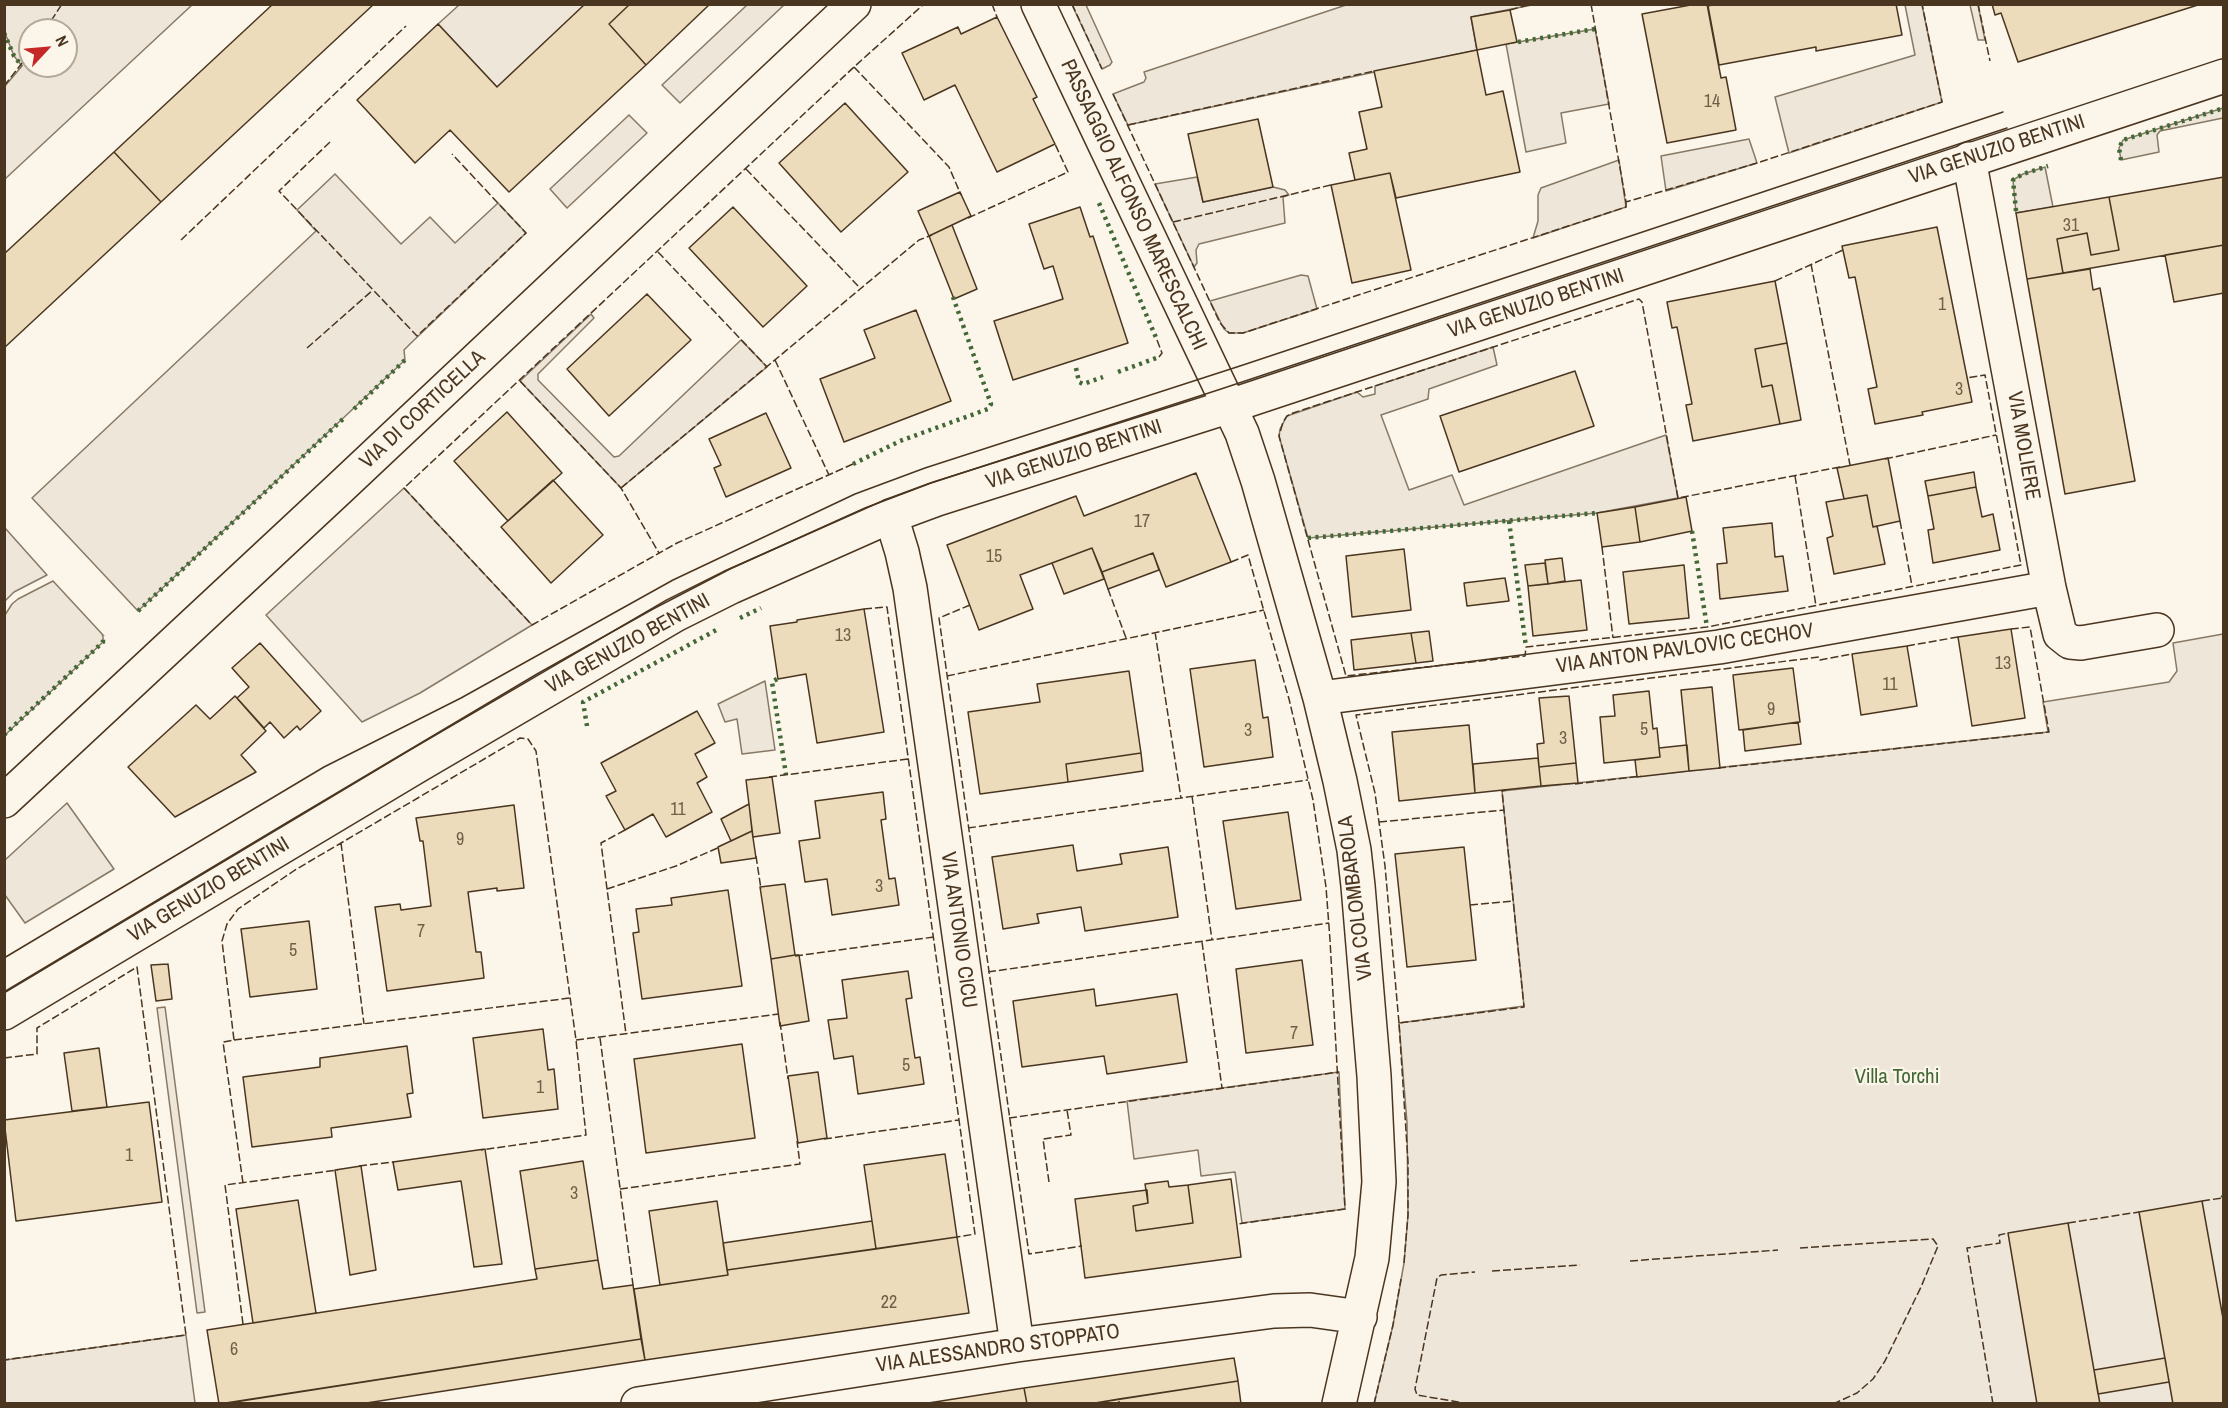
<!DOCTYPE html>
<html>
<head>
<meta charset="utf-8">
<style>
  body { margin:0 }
  #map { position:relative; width:2228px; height:1408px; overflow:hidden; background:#fbf6e9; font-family:"Archivo Narrow",sans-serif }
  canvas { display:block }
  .frame { position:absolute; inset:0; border:6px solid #4a3520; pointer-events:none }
  .north { position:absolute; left:18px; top:18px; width:60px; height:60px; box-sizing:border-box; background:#fbf6e9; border:2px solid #b4a999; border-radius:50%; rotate:64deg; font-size:16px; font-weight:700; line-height:24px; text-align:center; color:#4a3520 }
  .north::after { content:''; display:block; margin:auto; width:21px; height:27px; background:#c62828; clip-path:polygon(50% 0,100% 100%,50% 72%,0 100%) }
</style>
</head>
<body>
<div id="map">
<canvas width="2228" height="1408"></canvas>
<div class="frame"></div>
<div class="north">N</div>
</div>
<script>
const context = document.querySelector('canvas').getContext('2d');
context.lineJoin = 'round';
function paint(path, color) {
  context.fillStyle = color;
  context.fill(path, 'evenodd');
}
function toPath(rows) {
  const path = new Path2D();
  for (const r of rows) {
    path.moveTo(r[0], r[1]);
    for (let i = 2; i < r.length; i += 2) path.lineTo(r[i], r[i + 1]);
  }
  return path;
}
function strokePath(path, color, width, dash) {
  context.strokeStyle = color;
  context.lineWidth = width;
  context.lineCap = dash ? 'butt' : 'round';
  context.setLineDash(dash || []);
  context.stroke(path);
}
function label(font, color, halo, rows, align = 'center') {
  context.font = font + ' "Archivo Narrow",sans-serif';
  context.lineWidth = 4.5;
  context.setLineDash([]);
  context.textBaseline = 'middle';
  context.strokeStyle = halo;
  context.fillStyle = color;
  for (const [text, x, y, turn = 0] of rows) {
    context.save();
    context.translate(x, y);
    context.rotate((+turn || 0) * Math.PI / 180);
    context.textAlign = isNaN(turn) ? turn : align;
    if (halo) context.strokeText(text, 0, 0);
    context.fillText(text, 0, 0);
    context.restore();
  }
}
const green = toPath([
  [4,5,5,4,192,5,5,179,5,86,22,66,14,56,5,33,4,5],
  [30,30,66,30,66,66,30,66,30,30],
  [459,5,585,5,497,87,438,24,459,5],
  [747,5,784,5,680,103,662,85,747,5],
  [1072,5,1086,5,1112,62,1110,65,1102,69,1072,5],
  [1346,5,1532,5,1471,17,1477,50,1128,125,1113,94,1144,82,1146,78,1144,72,1346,5],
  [1905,5,1922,5,1942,102,1789,153,1775,97,1915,55,1905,5],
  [1970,5,1978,5,1985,40,1978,40,1970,5],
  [1595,29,1609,104,1561,113,1566,143,1526,152,1506,44,1595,29],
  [2223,108,2223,118,2160,131,2157,135,2159,152,2121,160,2119,148,2123,140,2223,108],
  [629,115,647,133,567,208,550,189,629,115],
  [1749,139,1757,163,1666,191,1661,156,1749,139],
  [1619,160,1626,207,1533,238,1538,221,1538,195,1541,188,1619,160],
  [2045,167,2053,207,2016,213,2013,180,2023,174,2045,167],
  [335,174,401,244,430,217,455,243,498,203,526,233,411,343,404,350,405,360,138,611,32,498,316,231,297,210,335,174],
  [1197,177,1203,202,1273,187,1285,190,1289,195,1283,197,1285,223,1199,244,1196,250,1197,263,1194,267,1155,184,1197,177],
  [1301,275,1308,276,1317,309,1243,333,1229,333,1224,329,1210,301,1301,275],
  [591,314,594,318,538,374,538,380,614,457,619,456,741,340,767,367,621,488,520,381,591,314],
  [1493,347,1497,365,1429,389,1428,399,1381,415,1409,490,1452,475,1464,505,1666,435,1678,498,1597,513,1308,538,1279,436,1280,429,1287,416,1357,392,1363,397,1375,394,1375,386,1493,347],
  [404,488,532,625,420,693,362,722,266,615,404,488],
  [5,528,47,575,14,592,5,601,5,528],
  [53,581,103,635,103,642,5,735,5,615,12,604,18,599,53,581],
  [2223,634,2223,1403,1374,1404,1393,1325,1404,1263,1408,1215,1407,1123,1399,1023,1524,1006,1502,791,2048,732,2043,702,2169,682,2177,671,2173,643,2223,634],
  [765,681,775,750,742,754,737,719,725,722,718,704,765,681],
  [67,803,114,869,25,923,5,895,5,860,67,803],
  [165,1007,205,1312,197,1313,157,1008,165,1007],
  [1339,1072,1345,1209,1242,1223,1235,1172,1201,1176,1198,1150,1134,1159,1127,1101,1339,1072],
  [186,1335,195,1403,5,1403,5,1360,186,1335]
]);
const building = toPath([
  [273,4,374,4,161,202,114,152,273,4],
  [585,4,630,4,609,24,646,65,509,192,450,130,415,163,357,100,438,24,497,87,585,4],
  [630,4,710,4,646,65,609,24,630,4],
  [1696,4,1707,4,1721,78,1726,77,1736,130,1667,143,1642,14,1696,4],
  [1717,4,1896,4,1902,35,1816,51,1816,47,1719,65,1708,6,1717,4],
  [1992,4,2201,4,2018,62,2001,13,1995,15,1992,4],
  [1510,10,1517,42,1477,50,1471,17,1510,10],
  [997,17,1037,97,1033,99,1055,144,997,172,955,85,924,100,902,53,958,27,961,34,997,17],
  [1477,50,1486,95,1503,91,1520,172,1396,198,1390,173,1355,180,1349,153,1367,149,1359,112,1382,107,1374,71,1477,50],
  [845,103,908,172,841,232,779,163,845,103],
  [1258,119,1273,187,1203,202,1188,134,1258,119],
  [114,152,161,202,4,348,4,254,114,152],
  [1390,173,1411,270,1352,283,1331,185,1390,173],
  [2224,177,2224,245,2063,273,2057,239,2087,233,2091,255,2119,250,2109,197,2224,177],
  [960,192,971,216,929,236,918,211,960,192],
  [2109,197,2119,250,2091,255,2087,233,2057,239,2063,273,2027,279,2016,213,2109,197],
  [733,207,807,286,763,327,689,248,733,207],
  [1080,207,1090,237,1093,236,1128,343,1013,380,994,321,1063,299,1053,266,1044,269,1029,224,1080,207],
  [952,225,977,289,954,299,929,236,952,225],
  [1937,227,1972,402,1922,412,1923,415,1875,424,1868,389,1877,387,1855,277,1849,278,1842,246,1937,227],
  [2224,245,2224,293,2174,302,2165,255,2224,245],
  [2090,269,2093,290,2100,288,2135,481,2065,494,2027,279,2090,269],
  [1775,281,1787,343,1755,349,1762,387,1772,385,1780,424,1693,441,1686,405,1692,404,1677,327,1672,328,1667,302,1775,281],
  [647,294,691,340,609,416,567,369,647,294],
  [916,310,951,401,844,442,820,379,875,358,864,330,916,310],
  [1787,343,1801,420,1780,424,1772,385,1762,387,1755,349,1787,343],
  [1575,371,1594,426,1459,472,1440,416,1575,371],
  [507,412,562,473,508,521,454,461,507,412],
  [766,413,791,468,726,497,714,468,721,465,709,439,766,413],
  [1888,458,1900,521,1873,527,1867,495,1844,499,1837,468,1888,458],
  [1974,472,1976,487,1928,496,1925,481,1974,472],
  [1196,473,1231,562,1166,587,1153,553,1102,572,1092,548,1020,575,1033,609,979,630,947,545,1076,496,1084,516,1196,473],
  [553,480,603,535,551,583,501,527,553,480],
  [1976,487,1982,517,1993,514,2000,550,1933,563,1928,530,1934,529,1928,496,1976,487],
  [1867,495,1873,527,1877,526,1885,564,1834,574,1827,538,1833,536,1826,502,1867,495],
  [1686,497,1692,531,1640,542,1635,507,1686,497],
  [1635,507,1640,542,1602,547,1597,513,1635,507],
  [1772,523,1775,557,1783,556,1788,591,1720,599,1717,564,1727,563,1723,528,1772,523],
  [1092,548,1104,579,1064,594,1052,563,1092,548],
  [1404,549,1411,610,1352,617,1346,556,1404,549],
  [1153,553,1159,570,1108,589,1102,572,1153,553],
  [1562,558,1565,581,1548,584,1545,560,1562,558],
  [1545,563,1548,584,1528,586,1525,565,1545,563],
  [1684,565,1689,618,1629,624,1623,572,1684,565],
  [1505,578,1509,601,1467,606,1464,583,1505,578],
  [1581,580,1587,630,1533,636,1528,586,1581,580],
  [864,609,884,732,817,743,806,674,778,679,770,626,797,622,797,620,864,609],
  [2011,629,2025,718,1972,726,1958,637,2011,629],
  [1429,631,1433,661,1416,663,1411,633,1429,631],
  [1411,633,1416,663,1354,670,1351,640,1411,633],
  [260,643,321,711,300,730,297,726,284,738,270,722,264,728,237,698,249,687,232,668,260,643],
  [1907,646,1917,706,1861,715,1852,654,1907,646],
  [1255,660,1263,718,1268,717,1273,757,1204,767,1190,669,1255,660],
  [1793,668,1800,722,1739,730,1733,675,1793,668],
  [1129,671,1141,753,1066,764,1068,782,980,794,968,712,1040,702,1037,684,1129,671],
  [1712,687,1720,768,1689,771,1681,690,1712,687],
  [1649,691,1653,729,1657,728,1660,757,1604,763,1600,717,1615,716,1613,695,1649,691],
  [235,696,266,731,241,755,256,772,175,817,128,767,196,705,210,719,235,696],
  [1569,696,1576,763,1539,767,1537,744,1544,743,1539,698,1569,696],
  [697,711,715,743,695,754,707,777,697,783,712,812,666,837,653,814,625,830,606,796,616,791,601,763,697,711],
  [1798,722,1801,744,1745,751,1743,730,1798,722],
  [1469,725,1475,793,1399,801,1392,732,1469,725],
  [1687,745,1689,771,1637,777,1635,760,1660,757,1659,748,1687,745],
  [1141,753,1143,771,1068,782,1066,764,1141,753],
  [1538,758,1541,786,1475,793,1473,764,1538,758],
  [1576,763,1578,783,1541,786,1539,767,1576,763],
  [772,777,780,833,753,837,746,780,772,777],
  [883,792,886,819,881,820,889,879,895,878,899,905,832,915,827,879,805,882,799,841,820,838,815,801,883,792],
  [749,804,752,831,731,841,721,819,749,804],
  [514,805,524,888,497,891,497,888,468,892,476,952,481,952,484,978,387,991,375,907,400,904,401,910,431,906,423,841,420,841,416,818,514,805],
  [1288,812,1301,900,1236,909,1223,821,1288,812],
  [752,831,756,858,721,863,718,847,752,831],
  [1073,845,1077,871,1122,864,1120,854,1168,847,1178,917,1085,931,1081,907,1037,914,1039,923,1003,929,992,857,1073,845],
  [1464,847,1476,960,1407,967,1395,854,1464,847],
  [785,884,795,955,771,959,760,887,785,884],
  [728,890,742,986,642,999,633,933,639,932,636,909,672,905,671,898,728,890],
  [309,921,317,989,250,997,241,929,309,921],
  [795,955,799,955,809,1021,780,1026,771,959,795,955],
  [1302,960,1313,1045,1246,1053,1236,969,1302,960],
  [168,964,172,999,156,1001,151,965,168,964],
  [908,971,912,998,906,999,915,1058,920,1057,924,1084,858,1094,853,1056,834,1059,828,1020,847,1018,842,980,908,971],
  [1094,989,1096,1006,1177,994,1187,1062,1107,1074,1104,1056,1022,1067,1013,1001,1094,989],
  [543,1029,548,1070,554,1069,558,1109,483,1118,473,1038,543,1029],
  [742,1044,755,1138,646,1153,634,1059,742,1044],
  [407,1046,413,1093,407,1094,411,1117,331,1128,332,1137,252,1147,243,1077,320,1067,320,1058,407,1046],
  [99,1048,107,1107,72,1111,64,1053,99,1048],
  [818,1072,827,1138,798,1143,788,1076,818,1072],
  [149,1102,162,1202,16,1221,4,1120,149,1102],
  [485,1149,502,1264,474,1267,461,1181,398,1190,393,1162,485,1149],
  [945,1154,957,1237,876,1249,864,1165,945,1154],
  [583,1161,598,1260,535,1269,520,1171,583,1161],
  [361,1166,376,1270,350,1275,335,1170,361,1166],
  [1231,1179,1241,1257,1085,1278,1075,1199,1147,1190,1148,1203,1133,1206,1136,1231,1193,1223,1188,1185,1231,1179],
  [1168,1181,1169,1187,1188,1185,1193,1223,1136,1231,1133,1206,1148,1203,1145,1184,1168,1181],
  [298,1200,316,1313,253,1323,236,1209,298,1200],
  [717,1201,728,1275,660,1285,649,1211,717,1201],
  [2202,1201,2224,1324,2224,1404,2173,1404,2139,1212,2202,1201],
  [872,1221,876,1249,727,1270,723,1243,872,1221],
  [2068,1223,2094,1370,2100,1404,2037,1404,2008,1233,2068,1223],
  [957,1237,969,1313,645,1360,634,1289,728,1275,727,1270,957,1237],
  [598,1260,603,1289,633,1285,641,1339,219,1404,207,1330,537,1279,535,1269,598,1260],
  [641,1339,645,1360,360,1404,222,1404,641,1339],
  [1234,1358,1238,1381,1089,1404,1027,1404,1024,1388,1234,1358],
  [2165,1358,2169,1382,2098,1394,2094,1370,2165,1358],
  [1238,1381,1241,1404,1119,1404,1119,1399,1238,1381],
  [1024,1388,1027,1404,922,1404,1024,1388],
  [1119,1399,1119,1404,1089,1404,1119,1399]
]);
const street = toPath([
  [1038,4,1242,433,1258,481,1320,698,1340,781,1354,850,1358,886,1374,1076,1379,1182,1372,1258,1339,1404],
  [1969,159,2049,588,2060,634,2070,642,2081,643,2157,630],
  [891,516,902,552,910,588,1017,1345],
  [1320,698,1719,647,2049,588],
  [4,801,341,487,854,4],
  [638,1404,1017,1345,1274,1311,1310,1310,1360,1317]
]);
const secondary = toPath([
  [4,1013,417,766,675,615,731,587,891,516,937,499,1230,406,2224,76]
]);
const tram = toPath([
  [4,958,324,767,461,698,673,580,855,494,925,468,1243,365,2003,112],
  [4,992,288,822,537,674,653,609,730,569,865,508,931,483,1221,389,2007,128]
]);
const hedge = toPath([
  [4,33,14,56,22,66],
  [1518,42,1595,29],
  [2121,160,2119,148,2123,140,2224,108],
  [1099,203,1157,340],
  [2016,211,2013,180,2023,174,2048,166],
  [1076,368,1079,382,1083,384,1103,377],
  [1118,372,1159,357],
  [354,409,405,360],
  [853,464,900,441,988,409,991,404,953,297],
  [1509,521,1526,647],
  [1692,531,1707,627],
  [1308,538,1597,513],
  [138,611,343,419],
  [740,618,761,608],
  [777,679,772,682,786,775],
  [587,726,583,702,720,628],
  [4,735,103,642,103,635],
  [2222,1198,2224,1196]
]);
const fence = toPath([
  [992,4,997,17],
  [1072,4,1102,69],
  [1591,4,1626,202,1757,163,1942,102,1922,4],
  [1978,4,1990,61],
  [1510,10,1532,4],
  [45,30,62,4],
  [854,67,949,167,961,195],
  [4,86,30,53],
  [1113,94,1220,323,1229,333,1243,333,1626,207,1626,202],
  [1128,125,1374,71],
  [330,142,279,191,417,336,526,233,452,154],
  [746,169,861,289],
  [968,218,1068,172,1055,144],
  [1173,222,1331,185],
  [181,240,406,26],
  [658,252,767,367],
  [1811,264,1850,465],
  [1775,281,1843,250],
  [1157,340,1162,353,1159,357],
  [307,348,373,290],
  [775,360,829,475],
  [520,381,621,488,659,553],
  [1885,459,1996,435],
  [853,464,677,543,532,625,404,488,854,67,924,4],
  [1840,467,1678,498,1642,302,1639,299,1293,413,1287,416,1283,422,1279,436,1346,676,1525,656,1526,647,1707,627,2021,565,1985,375,1967,378],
  [1795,476,1816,606],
  [621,488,919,240,932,235],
  [1900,521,1912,586],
  [1602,547,1613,638],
  [1231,562,1248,555,1289,699,1313,800,1326,887,1330,940,1345,1209,1237,1224],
  [1108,589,1126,638],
  [970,605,939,618,1029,1254,1082,1246],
  [864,609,887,607,975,1234,957,1237],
  [1155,632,1181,798],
  [1907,646,1958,637],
  [947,676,1264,610],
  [1718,768,2049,732,2030,627,2011,629],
  [769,777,908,759],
  [1575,784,1641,776],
  [1192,796,1212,940],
  [1379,822,1504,810],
  [968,828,1308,780],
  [625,830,601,843,626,1034],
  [341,843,364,1024],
  [756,856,761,889],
  [607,889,676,866,720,847],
  [1470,905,1513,901],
  [1202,942,1222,1088],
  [795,956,934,937],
  [988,972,1329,923],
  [780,1022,788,1079],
  [1399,1023,1385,866,1375,793,1356,715,1819,657,1820,660,1852,654],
  [600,1038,633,1285],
  [234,1040,570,998],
  [576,1040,779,1014],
  [4,1058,37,1054,37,1028,137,967,186,1335,4,1360],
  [1009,1118,1339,1072],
  [824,1139,959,1120],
  [359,1166,394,1162],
  [1049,1182,1043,1139,1071,1135,1067,1110],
  [243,1183,223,1042,234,1040,222,941,227,924,238,909,295,870,520,738,528,739,536,751,576,1040,586,1135,481,1150],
  [620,1189,800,1164,797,1141],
  [2202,1201,2222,1198],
  [2068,1223,2139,1212],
  [1800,1248,1933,1239,1938,1246,1921,1287,1885,1361,1873,1379,1857,1393,1833,1404],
  [1630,1261,1778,1250],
  [1404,1263,1408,1215,1408,1162,1399,1023,1524,1007,1502,791,1506,790],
  [1492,1271,1580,1265],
  [243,1324,225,1185,338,1170],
  [1374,1404,1393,1325,1401,1279],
  [1470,1404,1417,1395,1415,1389,1437,1278,1441,1275,1475,1272],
  [1993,1404,1967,1248,2000,1243,1999,1235,2008,1233]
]);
const numberNames = [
  ["14",1712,102],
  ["31",2071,226],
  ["1",1942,305],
  ["3",1959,390],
  ["17",1142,522],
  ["15",994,557],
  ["13",843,636],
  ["13",2003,664],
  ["11",1890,685],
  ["9",1771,710],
  ["5",1644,730],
  ["3",1248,731],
  ["3",1563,739],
  ["11",678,810],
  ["9",460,840],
  ["3",879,887],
  ["7",421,932],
  ["5",293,951],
  ["7",1294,1034],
  ["5",906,1066],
  ["1",540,1088],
  ["1",129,1156],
  ["3",574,1194],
  ["22",889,1303],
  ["6",234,1350]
];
const streetNames = [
  ["VIA GENUZIO BENTINI",1997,150,-18],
  ["PASSAGGIO ALFONSO MARESCALCHI",1133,205,65],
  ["VIA GENUZIO BENTINI",1536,304,-18],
  ["VIA DI CORTICELLA",423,410,-43],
  ["VIA MOLIERE",2023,446,80],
  ["VIA GENUZIO BENTINI",1074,455,-18],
  ["VIA GENUZIO BENTINI",628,644,-29],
  ["VIA ANTON PAVLOVIC CECHOV",1685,649,-8],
  ["VIA GENUZIO BENTINI",209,890,-31],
  ["VIA COLOMBAROLA",1356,898,-97],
  ["VIA ANTONIO CICU",958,930,82],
  ["VIA ALESSANDRO STOPPATO",998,1349,-8]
];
const parkNames = [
  ["Villa Torchi",1897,1077]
];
paint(green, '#ede6d9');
strokePath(green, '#887966', 1.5);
paint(building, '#ecdcbc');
strokePath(building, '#4a3520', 1.5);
strokePath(street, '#4a3520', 36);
strokePath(secondary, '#4a3520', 36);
strokePath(street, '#fbf6e9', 33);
strokePath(secondary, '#fbf6e9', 33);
strokePath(tram, '#4a3520', 1.5);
strokePath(hedge, '#436837', 4.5, [3, 4.5]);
strokePath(fence, '#4a3520', 1.5, [8, 3]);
label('18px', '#725f47', null, numberNames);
label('21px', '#4a3520', '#fbf6e9', streetNames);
label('21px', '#436837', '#fbf6e9', parkNames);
</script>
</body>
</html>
